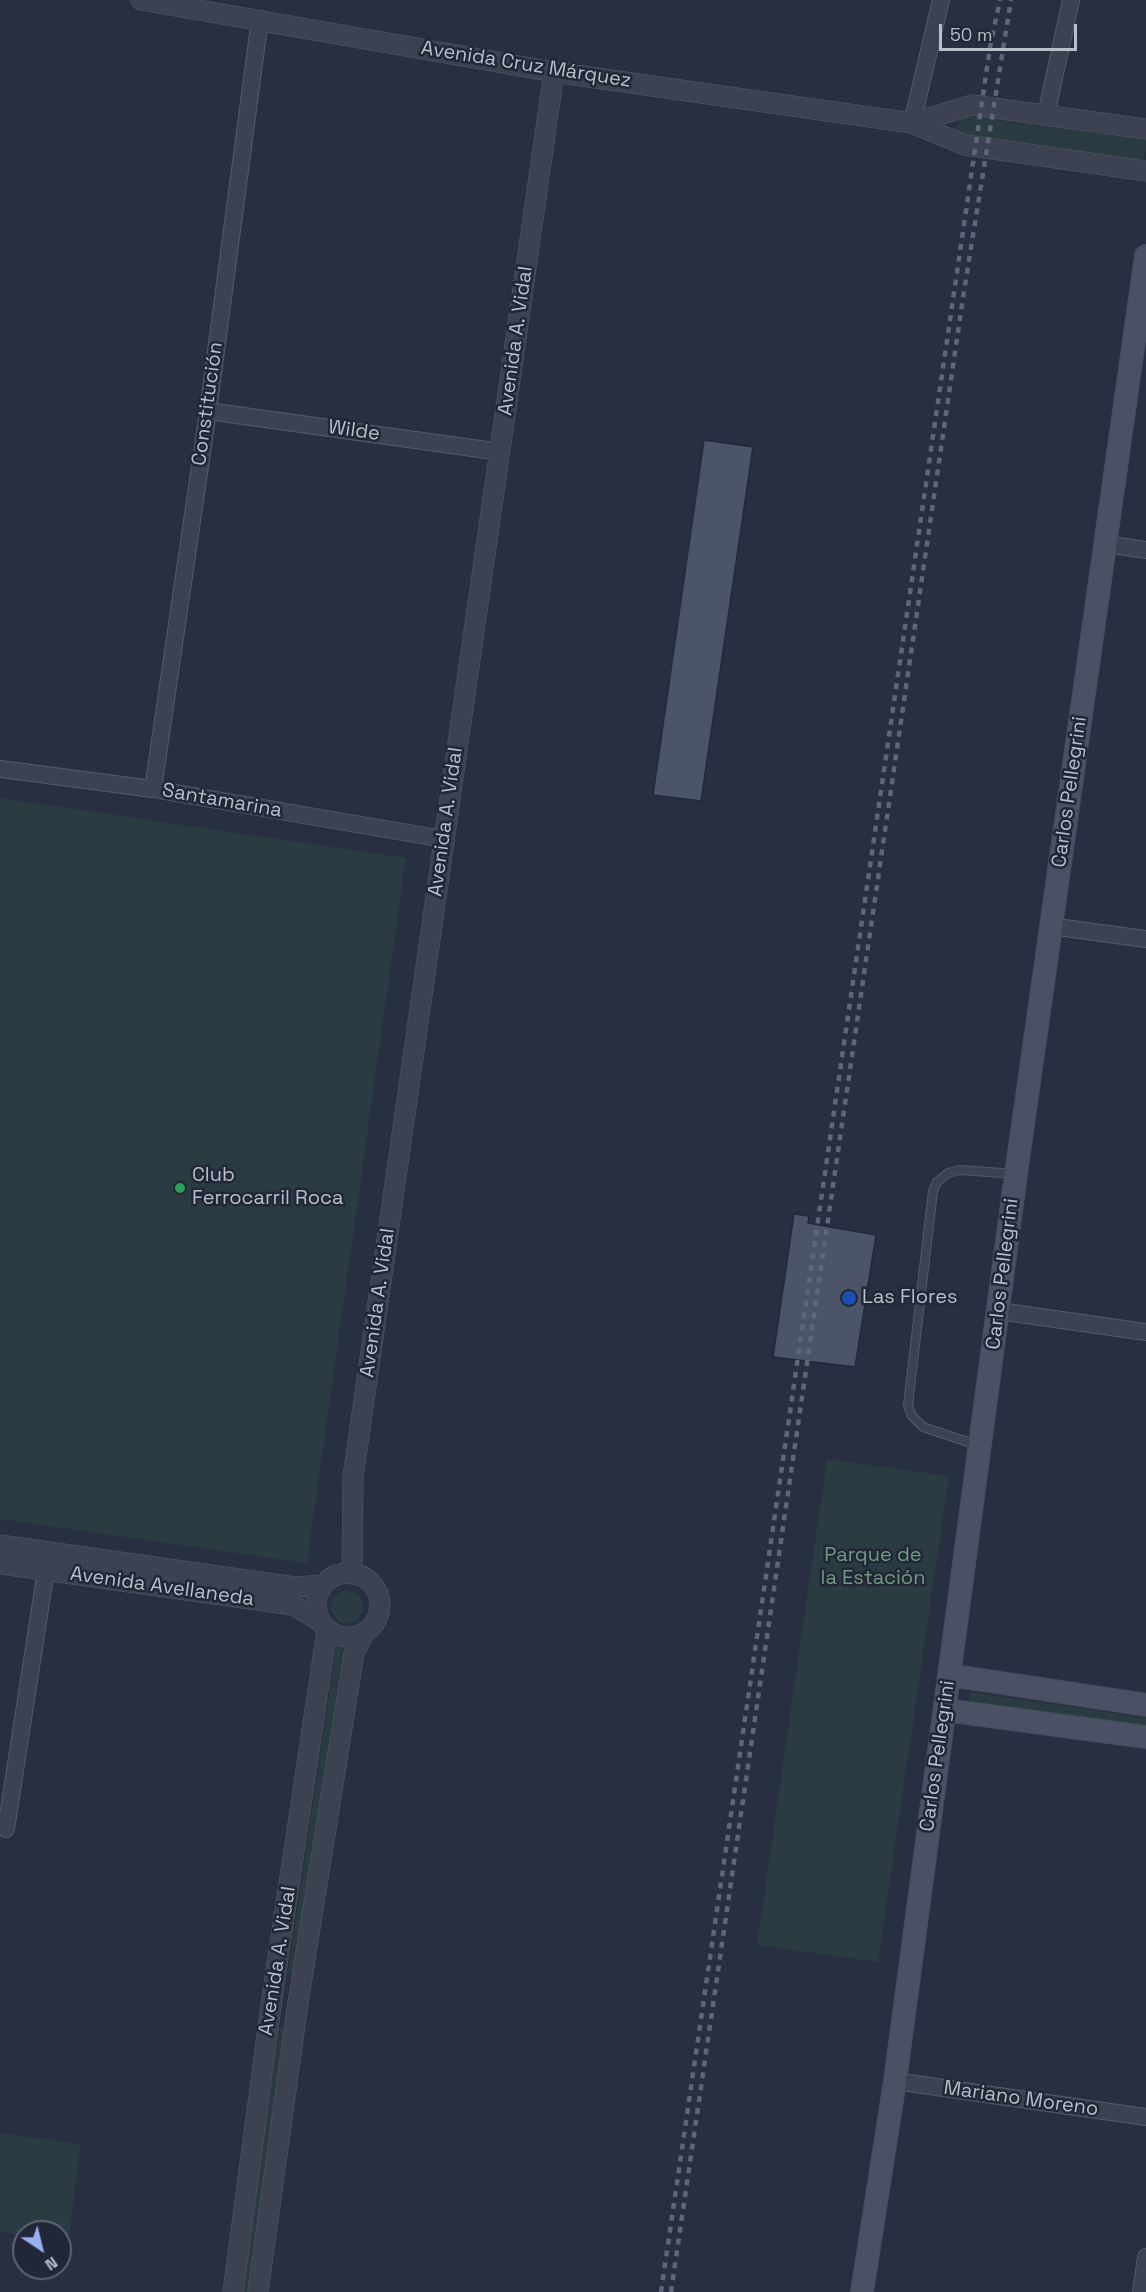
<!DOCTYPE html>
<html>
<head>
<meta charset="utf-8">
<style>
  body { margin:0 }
  #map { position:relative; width:1146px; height:2292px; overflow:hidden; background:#282f41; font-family:"Space Grotesk",sans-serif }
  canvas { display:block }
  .north { position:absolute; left:12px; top:2220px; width:60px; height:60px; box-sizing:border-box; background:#212736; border:2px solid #5e6372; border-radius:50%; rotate:145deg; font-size:16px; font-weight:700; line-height:24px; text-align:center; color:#b9becb }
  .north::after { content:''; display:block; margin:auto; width:21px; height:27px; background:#95aef4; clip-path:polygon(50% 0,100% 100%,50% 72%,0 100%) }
  .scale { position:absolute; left:939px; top:24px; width:138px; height:27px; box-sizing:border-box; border:3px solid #b9becb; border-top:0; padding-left:8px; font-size:18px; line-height:21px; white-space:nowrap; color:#b9becb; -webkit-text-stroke:4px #212736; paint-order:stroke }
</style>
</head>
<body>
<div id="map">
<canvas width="1146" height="2292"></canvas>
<div class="north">N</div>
<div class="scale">50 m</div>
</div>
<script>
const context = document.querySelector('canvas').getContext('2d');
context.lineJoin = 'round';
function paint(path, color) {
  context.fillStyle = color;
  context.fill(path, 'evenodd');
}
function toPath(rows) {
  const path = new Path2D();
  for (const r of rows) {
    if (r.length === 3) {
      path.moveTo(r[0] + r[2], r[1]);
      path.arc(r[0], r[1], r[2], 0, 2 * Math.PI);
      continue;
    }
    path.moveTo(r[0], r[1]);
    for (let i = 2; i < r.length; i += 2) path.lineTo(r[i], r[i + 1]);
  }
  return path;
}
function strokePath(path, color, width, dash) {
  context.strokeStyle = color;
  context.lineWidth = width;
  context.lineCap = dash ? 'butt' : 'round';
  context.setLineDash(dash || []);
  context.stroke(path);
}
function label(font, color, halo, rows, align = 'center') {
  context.font = font + ' "Space Grotesk",sans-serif';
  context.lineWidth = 5;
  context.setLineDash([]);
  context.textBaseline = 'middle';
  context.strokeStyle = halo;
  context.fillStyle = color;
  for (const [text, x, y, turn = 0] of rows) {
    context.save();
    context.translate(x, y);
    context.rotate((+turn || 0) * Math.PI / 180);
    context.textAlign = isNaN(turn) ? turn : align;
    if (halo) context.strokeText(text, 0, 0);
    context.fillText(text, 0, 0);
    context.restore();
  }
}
const green = toPath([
  [959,115,1146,140,1143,161,956,136],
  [0,798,406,858,307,1563,0,1519],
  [827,1459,949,1476,878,1962,757,1945],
  [347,1607,16],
  [336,1647,343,1648,295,1974,288,1973],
  [970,1692,1146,1718,1146,1728,969,1702],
  [280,2027,288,2028,249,2292,241,2292],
  [0,2133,81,2144,68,2241,60,2240,60,2232,24,2232,24,2235,0,2232]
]);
const building = toPath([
  [704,440,753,447,701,801,653,795,704,440],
  [794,1214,809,1216,808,1223,876,1235,855,1367,773,1357,794,1214]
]);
const service = toPath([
  [977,1445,923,1427,912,1416,908,1405,933,1191,937,1182,948,1173,960,1170,1016,1174]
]);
const minor = toPath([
  [1046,115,1071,0],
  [912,123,941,0],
  [208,411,501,452],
  [1106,544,1146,550],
  [0,769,153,789,443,839],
  [153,789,208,411,260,19],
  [1050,926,1146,939],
  [999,1311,1146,1332],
  [6,1829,46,1570],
  [895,2081,1146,2117],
  [1141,2292,1146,2257]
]);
const tertiary = toPath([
  [141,0,554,72,912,123,965,145,1146,171],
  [912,123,972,105,1146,129],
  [0,1545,295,1587,323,1585],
  [0,1564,293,1605,320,1621],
  [348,1605,32],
  [352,1574,353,1477,554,72],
  [233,2292,272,1998,327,1630],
  [258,2292,298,2003,354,1653,364,1633]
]);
const secondary = toPath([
  [949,1675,1146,1705],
  [945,1710,1146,1737],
  [862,2292,895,2081,1016,1174,1146,256]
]);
const rail = toPath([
  [661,2292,990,47,1000,0],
  [671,2292,964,291,1011,0]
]);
const markers = [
  [180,1188,6,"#2e9e5b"],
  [849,1298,8,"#1a4fb4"]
];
const streetNames = [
  ["Avenida Cruz Márquez",526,65,9],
  ["Avenida A. Vidal",516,341,-82],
  ["Constitución",208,404,-82],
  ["Wilde",354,431,8],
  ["Carlos Pellegrini",1070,792,-82],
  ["Santamarina",222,801,10],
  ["Avenida A. Vidal",446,822,-82],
  ["Carlos Pellegrini",1003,1274,-83],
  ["Avenida A. Vidal",378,1303,-82],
  ["Avenida Avellaneda",162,1587,8],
  ["Carlos Pellegrini",938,1756,-82],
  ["Avenida A. Vidal",278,1961,-81],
  ["Mariano Moreno",1021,2099,8]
];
const poiNames = [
  ["Club",192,1176],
  ["Ferrocarril Roca",192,1199],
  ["Las Flores",862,1298]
];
const parkNames = [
  ["Parque de",873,1556],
  ["la Estación",873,1579]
];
paint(green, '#2a3c42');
paint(building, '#4c5468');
strokePath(building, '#232938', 1.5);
strokePath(service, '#545a68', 10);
strokePath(minor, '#545a68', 18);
strokePath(tertiary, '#545a68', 21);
strokePath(secondary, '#464b5a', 24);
strokePath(service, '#3c4251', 8);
strokePath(minor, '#3c4251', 16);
strokePath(tertiary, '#3c4251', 20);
strokePath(secondary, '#4a5164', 22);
strokePath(rail, '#5e6677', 4.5, [6, 6]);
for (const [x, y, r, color] of markers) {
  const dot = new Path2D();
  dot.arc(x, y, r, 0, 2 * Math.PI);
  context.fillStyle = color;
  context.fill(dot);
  strokePath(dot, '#212736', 2);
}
label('20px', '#b9becb', '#212736', streetNames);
label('20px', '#b9becb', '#212736', poiNames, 'left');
label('20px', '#719b80', '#212736', parkNames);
</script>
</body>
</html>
